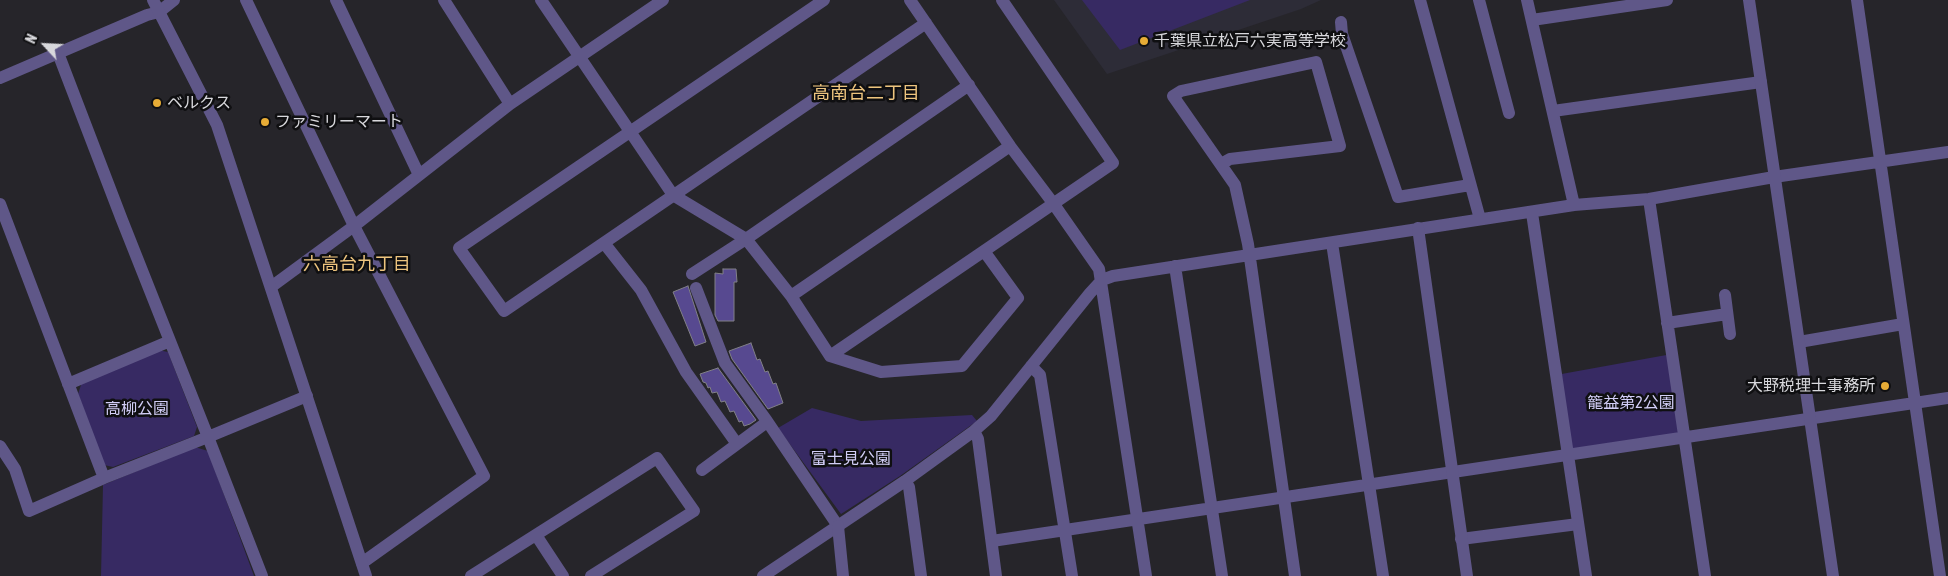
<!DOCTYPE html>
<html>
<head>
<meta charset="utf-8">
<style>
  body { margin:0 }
  #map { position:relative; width:1948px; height:576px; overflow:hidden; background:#26252a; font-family:"Asap Condensed",sans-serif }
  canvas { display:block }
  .north { position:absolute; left:20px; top:20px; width:50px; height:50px; -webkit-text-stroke:4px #0f0f11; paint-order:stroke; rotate:295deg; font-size:14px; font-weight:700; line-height:20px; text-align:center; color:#d8d8dc }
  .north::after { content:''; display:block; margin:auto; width:18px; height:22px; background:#d8d8dc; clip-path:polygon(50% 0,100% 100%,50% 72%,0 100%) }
</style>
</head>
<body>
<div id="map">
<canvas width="1948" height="576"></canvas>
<div class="north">N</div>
</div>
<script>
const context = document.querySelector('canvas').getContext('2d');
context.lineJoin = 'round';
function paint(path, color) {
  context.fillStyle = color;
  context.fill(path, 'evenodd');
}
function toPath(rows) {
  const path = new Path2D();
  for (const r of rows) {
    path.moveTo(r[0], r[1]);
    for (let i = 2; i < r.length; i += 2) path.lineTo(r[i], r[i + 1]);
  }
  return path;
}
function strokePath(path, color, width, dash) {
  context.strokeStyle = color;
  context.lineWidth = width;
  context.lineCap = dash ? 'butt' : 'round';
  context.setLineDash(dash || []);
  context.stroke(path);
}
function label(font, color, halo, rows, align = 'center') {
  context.font = font + ' "Asap Condensed","Noto Sans JP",sans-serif';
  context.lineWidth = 5;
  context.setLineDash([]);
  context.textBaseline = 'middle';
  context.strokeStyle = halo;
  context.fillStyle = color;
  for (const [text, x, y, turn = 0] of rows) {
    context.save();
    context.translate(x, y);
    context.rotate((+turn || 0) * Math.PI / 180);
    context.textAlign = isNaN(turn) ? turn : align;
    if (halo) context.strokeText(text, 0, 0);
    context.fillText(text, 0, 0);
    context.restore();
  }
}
const built = toPath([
  [1054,0,1321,0,1301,9,1107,74]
]);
const green = toPath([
  [1082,0,1250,0,1120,50],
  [158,350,168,352,197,427,194,436,113,467,104,465,78,394,82,382],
  [1672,354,1684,437,1568,455,1556,375],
  [812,408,861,421,972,415,977,421,900,476,841,514,778,428],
  [195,447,208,451,254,576,101,576,103,485]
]);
const building = toPath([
  [723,269,736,269,737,282,734,282,734,321,718,321,715,315,715,273,723,274,723,269],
  [688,286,706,342,695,346,673,292,688,286],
  [751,343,757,360,760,359,765,372,768,371,773,384,776,383,783,403,768,409,732,359,729,351,751,343],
  [718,368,756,420,750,424,744,426,742,421,739,422,734,411,730,412,725,401,721,402,717,392,712,393,710,387,708,388,706,383,703,382,700,374,718,368]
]);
const minor = toPath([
  [246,0,354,226,484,476,362,563],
  [336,0,419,175],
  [444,0,510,104],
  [541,0,673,195,746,239,791,296,830,356,881,372,962,366,1018,298,984,251],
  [824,0,459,248,504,311,926,23],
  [910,0,1010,146,1053,203,1099,269,1146,576],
  [1420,0,1480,219],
  [1479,0,1509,113],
  [1527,0,1574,205],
  [1857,0,1940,576],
  [1532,20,1667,0],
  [1341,22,1342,34,1398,197,1470,185],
  [0,78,147,15,159,12,174,0],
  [1553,111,1761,82],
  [1221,164,1230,159,1340,146,1316,62,1181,91,1173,96,1235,185,1248,244,1295,576],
  [1649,199,1705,576],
  [0,204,104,478,208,437,122,220,58,53],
  [1532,213,1586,576],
  [604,243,641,290,686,372,737,444],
  [1332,243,1383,576],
  [1175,266,1222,576],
  [692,274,746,239,969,85],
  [271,287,354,226,510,104,663,0],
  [696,288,725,363,767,421,838,526],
  [1725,295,1730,334],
  [791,296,1010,146],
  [1667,323,1727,314],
  [1799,342,1903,324],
  [830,356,1113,163,1002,0],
  [1031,366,1040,375,1072,576],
  [68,384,170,341],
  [974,431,978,439,996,576],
  [0,446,15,469,29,511,104,478],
  [702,470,767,422],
  [905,481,909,487,921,576],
  [536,535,563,576],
  [1461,539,1578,524],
  [992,541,1948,398],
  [262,576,208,437,307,396],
  [471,576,657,458,694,511,591,576],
  [763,576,905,481,974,431,991,416,1090,293,1102,280,1113,276,1574,205,1649,199,1774,177,1948,152]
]);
const tertiary = toPath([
  [153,0,217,125,366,576],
  [1749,0,1833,576],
  [1418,228,1467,576],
  [838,526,843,576]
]);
const markers = [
  [1144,41,5,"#e7ac36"],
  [157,103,5,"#e7ac36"],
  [265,122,5,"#e7ac36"],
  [1885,386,5,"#e7ac36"]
];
const poiNames = [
  ["千葉県立松戸六実高等学校",1154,41],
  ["ベルクス",167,103],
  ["ファミリーマート",275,122],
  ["大野税理士事務所",1875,386,"right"]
];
const parkNames = [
  ["籠益第2公園",1631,403],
  ["高柳公園",137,409],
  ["富士見公園",851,459]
];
const neighbourhoodNames = [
  ["高南台二丁目",866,93],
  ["六高台九丁目",357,264]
];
paint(built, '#2d2c37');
paint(green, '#372a63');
paint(building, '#574990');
strokePath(building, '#818087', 1);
strokePath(minor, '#5f5788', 12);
strokePath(tertiary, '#5f5788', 12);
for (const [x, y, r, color] of markers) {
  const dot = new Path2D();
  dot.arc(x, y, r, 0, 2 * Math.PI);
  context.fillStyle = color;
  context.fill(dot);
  strokePath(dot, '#0f0f11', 2);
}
label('16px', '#d8d8dc', '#0f0f11', poiNames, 'left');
label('16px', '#d2cef7', '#0f0f11', parkNames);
label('18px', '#edc47e', '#0f0f11', neighbourhoodNames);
</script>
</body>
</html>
